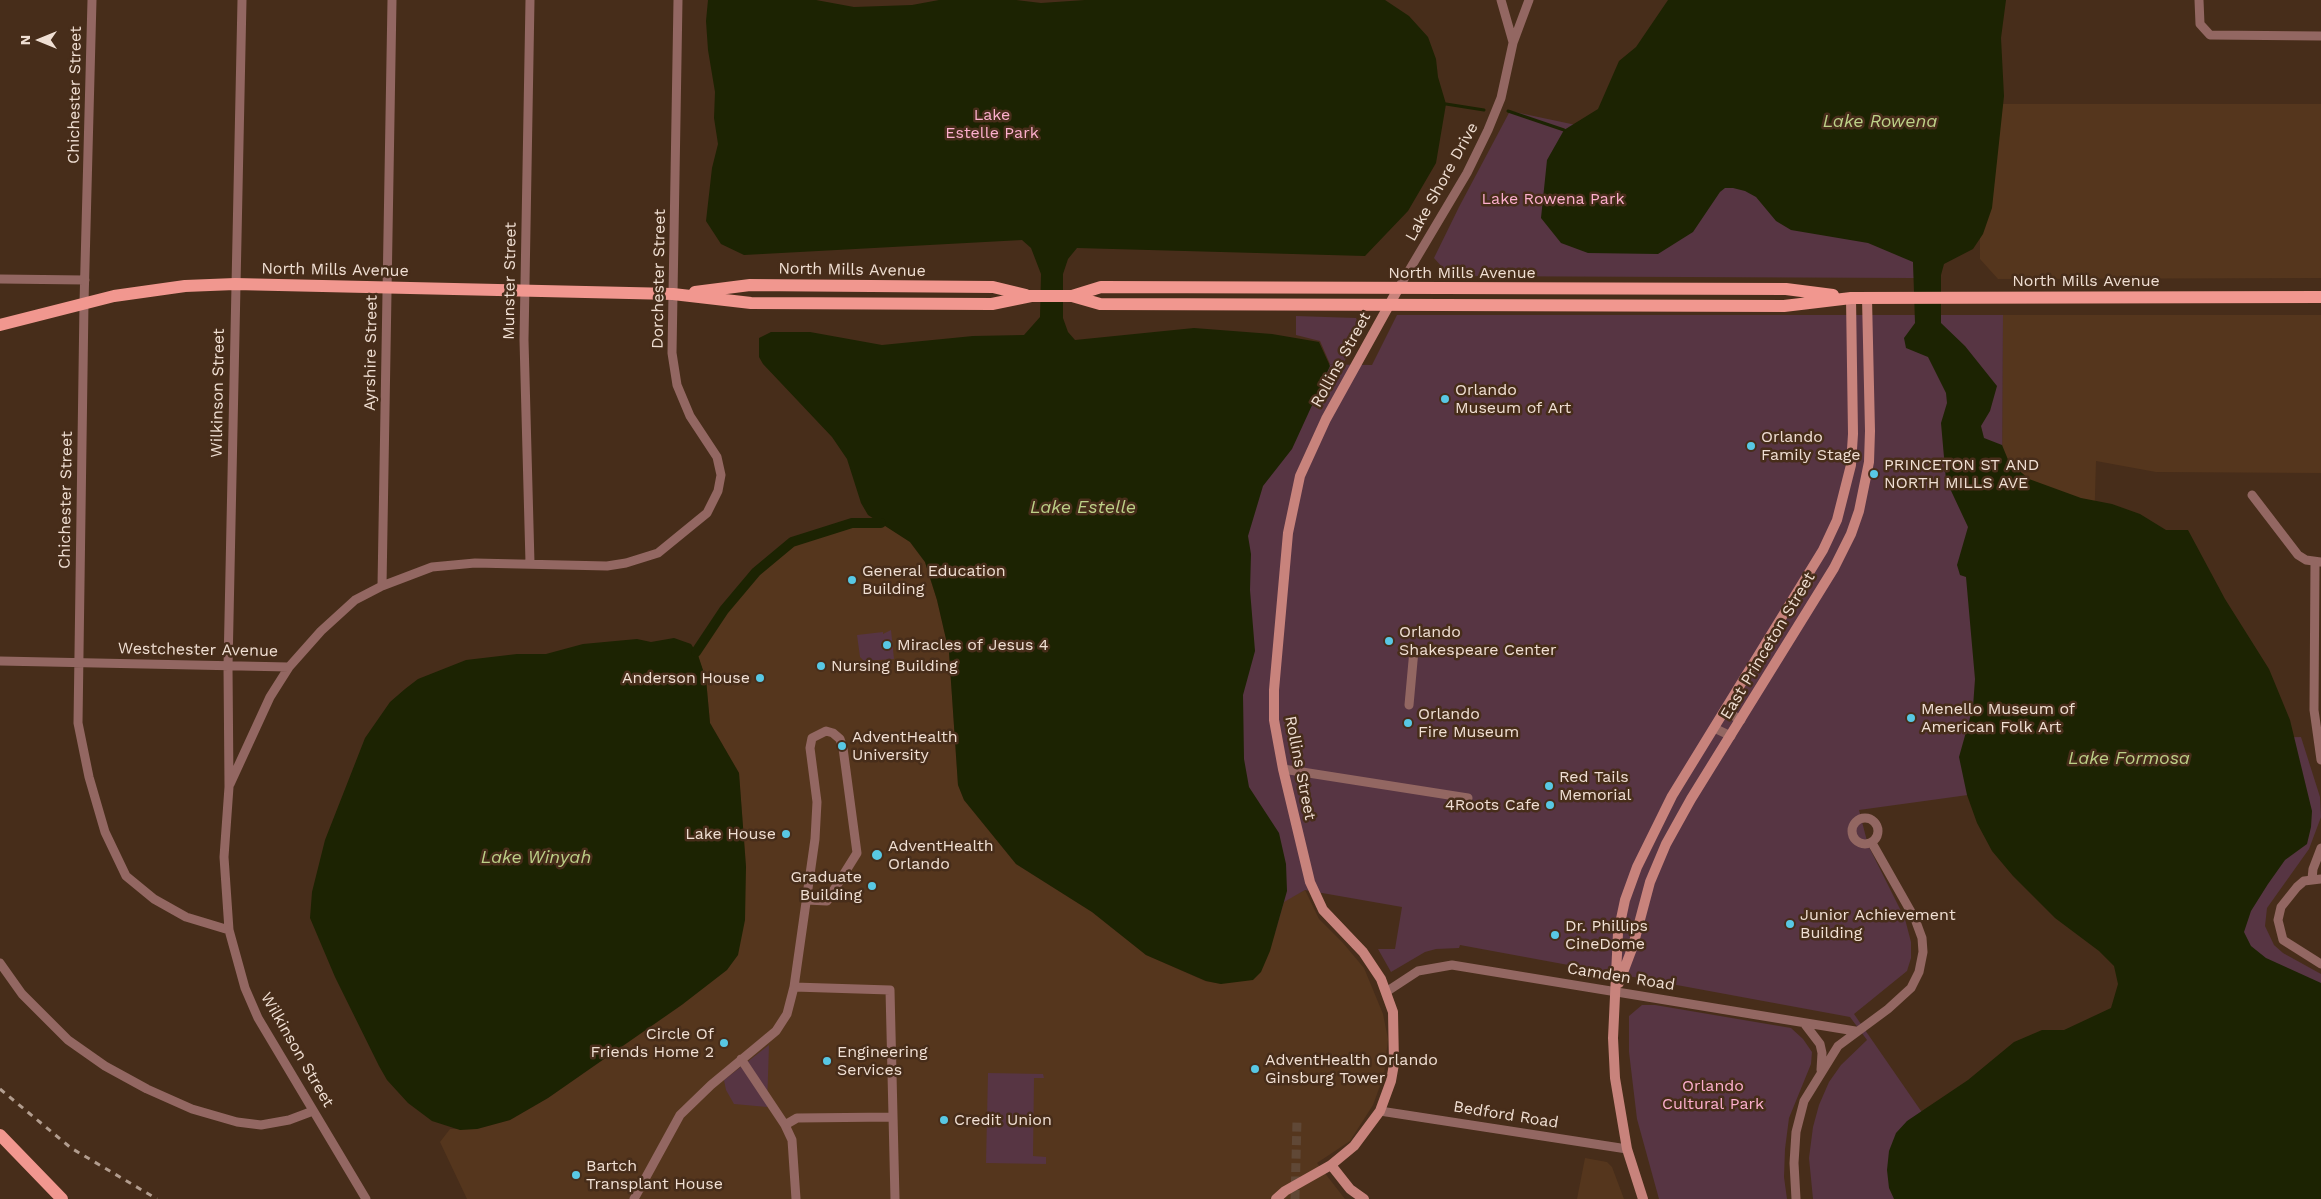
<!DOCTYPE html>
<html>
<head>
<meta charset="utf-8">
<style>
  body { margin:0 }
  #map { position:relative; width:2321px; height:1199px; overflow:hidden; background:#472d1a; font-family:"Work Sans",sans-serif }
  canvas { display:block }
  .north { position:absolute; left:15px; top:15px; width:50px; height:50px; -webkit-text-stroke:4px #472d1a; paint-order:stroke; rotate:270deg; font-size:14px; font-weight:700; line-height:20px; text-align:center; color:#f0dfd3 }
  .north::after { content:''; display:block; margin:auto; width:18px; height:22px; background:#f0dfd3; clip-path:polygon(50% 0,100% 100%,50% 72%,0 100%) }
</style>
</head>
<body>
<div id="map">
<canvas width="2321" height="1199"></canvas>
<div class="north">N</div>
</div>
<script>
const context = document.querySelector('canvas').getContext('2d');
context.lineJoin = 'round';
function paint(path, color) {
  context.fillStyle = color;
  context.fill(path, 'evenodd');
}
function toPath(rows) {
  const path = new Path2D();
  for (const r of rows) {
    if (r.length === 3) {
      path.moveTo(r[0] + r[2], r[1]);
      path.arc(r[0], r[1], r[2], 0, 2 * Math.PI);
      continue;
    }
    path.moveTo(r[0], r[1]);
    for (let i = 2; i < r.length; i += 2) path.lineTo(r[i], r[i + 1]);
  }
  return path;
}
function strokePath(path, color, width, dash) {
  context.strokeStyle = color;
  context.lineWidth = width;
  context.lineCap = dash ? 'butt' : 'round';
  context.setLineDash(dash || []);
  context.stroke(path);
}
function label(font, color, halo, rows, align = 'center') {
  context.font = font + ' "Work Sans",sans-serif';
  context.lineWidth = 5;
  context.setLineDash([]);
  context.textBaseline = 'middle';
  context.strokeStyle = halo;
  context.fillStyle = color;
  for (const [text, x, y, turn = 0] of rows) {
    context.save();
    context.translate(x, y);
    context.rotate((+turn || 0) * Math.PI / 180);
    context.textAlign = isNaN(turn) ? turn : align;
    if (halo) context.strokeText(text, 0, 0);
    context.fillText(text, 0, 0);
    context.restore();
  }
}
const built = toPath([
  [1980,104,2321,104,2321,278,1998,279,1980,259],
  [2003,315,2321,315,2321,473,2156,472,2096,461,2093,563,2002,486],
  [852,523,881,523,910,542,925,562,937,600,949,652,958,785,964,800,1016,864,1092,912,1146,955,1205,981,1221,984,1284,901,1305,890,1319,919,1343,943,1364,968,1383,1014,1388,1039,1384,1075,1373,1105,1350,1141,1317,1163,1345,1199,467,1199,440,1142,450,1129,477,1129,510,1120,548,1098,683,1004,746,867,739,773,710,723,706,679,696,652,724,610,756,571,792,542],
  [1585,1158,1607,1162,1612,1167,1624,1199,1577,1199]
]);
const green = toPath([
  [1510,111,1590,128,1912,208,1914,278,1450,276,1434,258,1459,207],
  [1397,315,2003,315,2002,486,2026,787,1859,810,1868,845,1905,919,1911,942,1911,958,1907,971,1854,1014,1930,1124,1921,1199,1813,1199,1809,1158,1813,1127,1819,1105,1829,1082,1841,1065,1867,1040,1850,1017,1460,945,1459,948,1436,949,1425,952,1391,972,1378,949,1395,949,1402,907,1305,890,1284,902,1275,933,1216,733,1222,560,1298,364,1372,365],
  [1296,316,1356,318,1359,325,1358,336,1343,364,1330,364,1320,341,1296,335],
  [891,630,894,659,864,661,860,657,857,635,883,632,883,634],
  [2301,737,2320,797,2321,817,2309,849,2267,908,2265,926,2274,945,2283,953,2321,974,2321,1023,2242,978,2219,905,2262,738],
  [1642,1005,1655,1005,1791,1028,1803,1039,1812,1052,1811,1064,1789,1118,1785,1149,1784,1177,1787,1199,1659,1199,1637,1119,1629,1052,1629,1016],
  [769,1045,767,1107,734,1104,726,1090,724,1080],
  [988,1073,1043,1074,1044,1078,1034,1078,1033,1156,1046,1157,1046,1164,986,1163]
]);
const water = toPath([
  [708,0,816,0,854,7,912,5,939,0,1016,0,1041,3,1085,0,1385,0,1409,16,1428,37,1436,59,1438,77,1446,104,1436,163,1408,211,1365,256,1077,248,1068,259,1063,274,1063,318,1068,332,1075,340,1194,328,1272,334,1319,342,1330,366,1292,449,1263,486,1248,536,1251,554,1250,590,1255,651,1243,695,1244,759,1249,787,1279,833,1286,864,1287,891,1270,951,1261,972,1253,980,1221,984,1206,981,1146,955,1092,912,1016,864,964,800,958,785,949,652,937,600,925,562,910,542,868,515,861,503,847,459,832,437,763,364,759,357,759,338,771,332,810,332,882,345,973,336,1024,335,1040,317,1041,274,1031,248,1022,240,744,255,721,244,706,221,712,168,718,144,714,118,715,92,708,50,706,21],
  [1668,0,2006,0,2001,38,2004,96,1992,208,1983,234,1973,249,1944,264,1941,275,1941,323,1965,346,1997,386,1990,411,1981,426,1984,438,2002,445,2009,462,2029,479,2081,498,2112,504,2140,514,2166,530,2188,530,2225,599,2269,669,2290,720,2312,811,2311,827,2307,844,2285,860,2268,884,2251,911,2244,932,2251,946,2266,958,2321,983,2321,1199,1894,1199,1889,1188,1887,1170,1889,1151,1896,1133,1907,1121,1968,1080,2014,1042,2042,1030,2064,1030,2111,1008,2118,984,2114,966,2099,951,2055,918,2013,876,1992,851,1977,823,1967,795,1959,757,1973,707,1975,679,1966,577,1960,575,1957,565,1968,527,1946,480,1941,423,1947,403,1946,393,1928,357,1906,348,1904,338,1915,323,1913,262,1868,243,1791,230,1776,221,1756,197,1745,191,1733,188,1725,188,1720,192,1693,232,1658,254,1588,253,1561,243,1541,218,1547,160,1564,130,1598,109,1619,61,1636,47],
  [674,638,691,644,698,655,706,679,710,723,739,773,746,867,745,920,738,955,727,970,683,1004,548,1098,510,1120,477,1129,460,1130,432,1121,408,1103,387,1080,379,1066,335,977,310,918,312,892,325,840,365,738,390,702,405,689,418,679,466,660,517,654,546,654,583,644,637,639,651,642]
]);
const stream = toPath([
  [1446,104,1484,110],
  [1508,111,1564,130]
]);
const canal = toPath([
  [696,652,724,610,756,572,792,542,852,523,881,523]
]);
const streetTunnel = toPath([
  [1295,1199,1297,1120]
]);
const street = toPath([
  [92,0,84,303,78,723,89,777,105,832,126,876,154,899,186,917,229,930],
  [242,0,228,666,229,787,224,857,229,930,245,988,258,1018,366,1199],
  [530,0,524,340,530,563],
  [1501,0,1513,42],
  [2199,0,2200,24,2210,35,2321,36],
  [0,279,85,280],
  [1398,289,1467,173,1488,130,1501,98,1513,43,1529,0],
  [2252,495,2298,555,2306,560,2321,562],
  [2315,562,2314,710,2321,760],
  [382,586,392,0],
  [0,661,289,667],
  [1409,705,1414,650],
  [1725,711,1741,720],
  [1714,728,1731,736],
  [1283,769,1468,798],
  [230,784,270,697,289,667,321,631,355,600,382,586,432,567,475,563,607,566,626,563,658,553,707,513,718,491,721,475,717,457,690,416,677,385,672,353,678,0],
  [1865,831,13],
  [2312,879,2313,869,2321,848],
  [2321,879,2304,881,2297,887,2281,907,2278,920,2283,940,2321,964],
  [0,963,22,994,68,1040,105,1066,147,1089,192,1109,237,1122,261,1125,289,1120,313,1111],
  [794,987,890,990,895,1199],
  [1386,992,1418,971,1452,965,1855,1031],
  [1804,1023,1820,1044,1822,1053,1821,1070],
  [741,1059,785,1125,792,1140,796,1199],
  [1380,1111,1627,1149],
  [785,1125,797,1118,893,1117],
  [634,1199,680,1115,711,1085,776,1031,787,1014,794,987,815,839,817,802,810,748,812,738,826,731,833,733,840,739,843,748,857,853,827,901,807,900],
  [1796,1199,1794,1163,1796,1132,1804,1101,1838,1046,1888,1009,1911,988,1919,972,1923,952,1922,938,1915,919,1872,843]
]);
const secondary = toPath([
  [1619,983,1633,946,1650,882,1666,844,1691,799,1834,568,1851,534,1859,511,1869,462,1870,431,1867,298],
  [1331,1165,1350,1189,1364,1199],
  [1276,1199,1285,1191,1331,1165,1354,1146,1380,1111,1391,1081,1394,1064,1393,1012,1381,979,1363,952,1323,910,1310,882,1283,769,1274,720,1274,690,1288,533,1300,476,1326,419,1398,289],
  [1643,1199,1627,1149,1615,1078,1613,1038,1618,933,1625,900,1637,867,1672,796,1823,550,1837,520,1851,465,1853,434,1851,298]
]);
const primary = toPath([
  [695,292,750,285,993,287,1026,295],
  [1072,296,1101,287,1786,289,1833,295],
  [0,325,114,296,185,286,235,284,673,294,751,303,992,304,1031,296,1072,296,1100,304,1784,306,1851,298,2321,297],
  [0,1135,62,1199]
]);
const rail = toPath([
  [0,1089,71,1148,157,1199]
]);
const markers = [
  [1445,399,5,"#58c8e4"],
  [1751,446,5,"#58c8e4"],
  [1874,474,5,"#58c8e4"],
  [852,580,5,"#58c8e4"],
  [1389,641,5,"#58c8e4"],
  [887,645,5,"#58c8e4"],
  [821,666,5,"#58c8e4"],
  [760,678,5,"#58c8e4"],
  [1911,718,5,"#58c8e4"],
  [1408,723,5,"#58c8e4"],
  [842,746,5,"#58c8e4"],
  [1549,786,5,"#58c8e4"],
  [1550,805,5,"#58c8e4"],
  [786,834,5,"#58c8e4"],
  [877,855,6,"#58c8e4"],
  [872,886,5,"#58c8e4"],
  [1790,924,5,"#58c8e4"],
  [1555,935,5,"#58c8e4"],
  [724,1043,5,"#58c8e4"],
  [827,1061,5,"#58c8e4"],
  [1255,1069,5,"#58c8e4"],
  [944,1120,5,"#58c8e4"],
  [576,1175,5,"#58c8e4"]
];
const streetNames = [
  ["Chichester Street",75,95,-89],
  ["Lake Shore Drive",1442,182,-61],
  ["North Mills Avenue",335,270,1],
  ["North Mills Avenue",852,270,1],
  ["North Mills Avenue",1462,273],
  ["Dorchester Street",659,279,-89],
  ["Munster Street",510,281,-89],
  ["North Mills Avenue",2086,281],
  ["Ayrshire Street",371,353,-89],
  ["Rollins Street",1341,360,-61],
  ["Wilkinson Street",218,393,-89],
  ["Chichester Street",66,500,-89],
  ["East Princeton Street",1768,646,-59],
  ["Westchester Avenue",198,650,1],
  ["Rollins Street",1300,768,79],
  ["Camden Road",1621,977,9],
  ["Wilkinson Street",297,1050,60],
  ["Bedford Road",1506,1115,9]
];
const parkNames = [
  ["Lake",992,115],
  ["Estelle Park",992,133],
  ["Lake Rowena Park",1553,199],
  ["Orlando",1713,1086],
  ["Cultural Park",1713,1104]
];
const poiNames = [
  ["Orlando",1455,390],
  ["Museum of Art",1455,408],
  ["Orlando",1761,437],
  ["Family Stage",1761,455],
  ["PRINCETON ST AND",1884,465],
  ["NORTH MILLS AVE",1884,483],
  ["General Education",862,571],
  ["Building",862,589],
  ["Orlando",1399,632],
  ["Shakespeare Center",1399,650],
  ["Miracles of Jesus 4",897,645],
  ["Nursing Building",831,666],
  ["Anderson House",750,678,"right"],
  ["Menello Museum of",1921,709],
  ["American Folk Art",1921,727],
  ["Orlando",1418,714],
  ["Fire Museum",1418,732],
  ["AdventHealth",852,737],
  ["University",852,755],
  ["Red Tails",1559,777],
  ["Memorial",1559,795],
  ["4Roots Cafe",1540,805,"right"],
  ["Lake House",776,834,"right"],
  ["AdventHealth",888,846],
  ["Orlando",888,864],
  ["Graduate",862,877,"right"],
  ["Building",862,895,"right"],
  ["Junior Achievement",1800,915],
  ["Building",1800,933],
  ["Dr. Phillips",1565,926],
  ["CineDome",1565,944],
  ["Circle Of",714,1034,"right"],
  ["Friends Home 2",714,1052,"right"],
  ["Engineering",837,1052],
  ["Services",837,1070],
  ["AdventHealth Orlando",1265,1060],
  ["Ginsburg Tower",1265,1078],
  ["Credit Union",954,1120],
  ["Bartch",586,1166],
  ["Transplant House",586,1184]
];
const waterNames = [
  ["Lake Rowena",1880,122],
  ["Lake Estelle",1083,508],
  ["Lake Formosa",2129,759],
  ["Lake Winyah",536,858]
];
paint(built, '#55361d');
paint(green, '#573543');
paint(water, '#1c2302');
strokePath(stream, '#1c2302', 3);
strokePath(canal, '#1c2302', 10);
strokePath(streetTunnel, '#604836', 9, [9, 4.5]);
strokePath(street, '#936762', 9);
strokePath(secondary, '#c8837c', 10);
strokePath(primary, '#f1978f', 12);
strokePath(rail, '#b29d8f', 3, [6, 6]);
for (const [x, y, r, color] of markers) {
  const dot = new Path2D();
  dot.arc(x, y, r, 0, 2 * Math.PI);
  context.fillStyle = color;
  context.fill(dot);
  strokePath(dot, '#472d1a', 2);
}
label('16px', '#f0dfd3', '#472d1a', streetNames);
label('16px', '#fdafce', '#472d1a', parkNames);
label('16px', '#f0dfd3', '#472d1a', poiNames, 'left');
label('italic 18px', '#bdd188', '#472d1a', waterNames);
</script>
</body>
</html>
